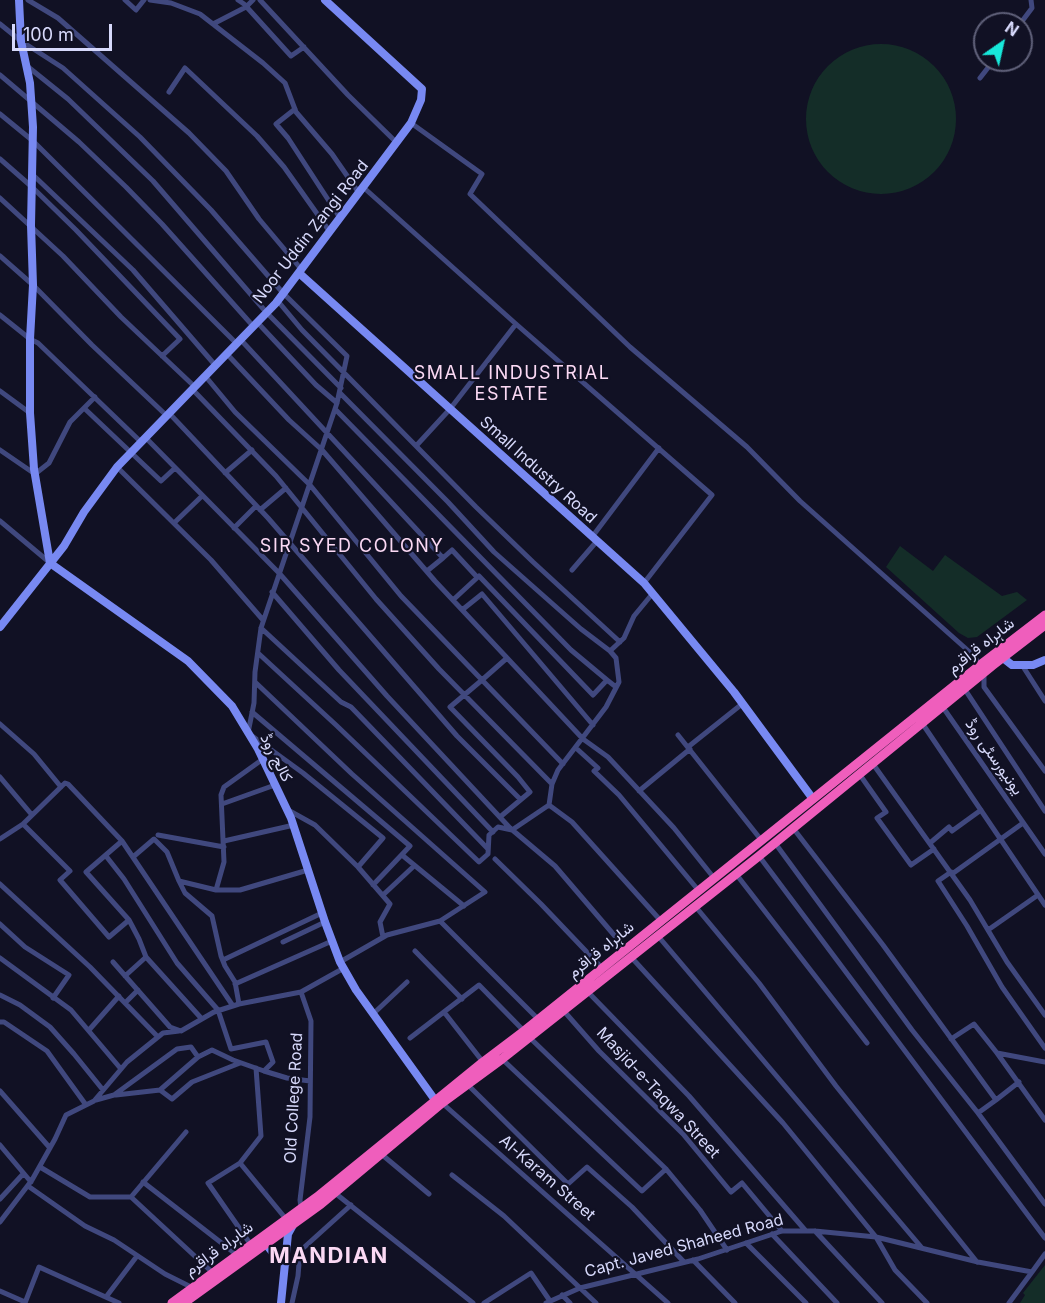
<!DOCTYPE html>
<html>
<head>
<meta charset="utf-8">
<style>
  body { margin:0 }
  #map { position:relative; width:1045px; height:1303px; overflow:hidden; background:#111124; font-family:Inter,sans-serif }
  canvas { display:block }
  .north { position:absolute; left:973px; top:12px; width:60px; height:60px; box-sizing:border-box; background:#111124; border:2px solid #60617a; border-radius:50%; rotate:34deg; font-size:16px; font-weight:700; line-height:24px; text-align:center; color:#d7d9fb }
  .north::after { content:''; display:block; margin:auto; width:21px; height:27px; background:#17e8da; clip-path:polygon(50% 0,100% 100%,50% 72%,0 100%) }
  .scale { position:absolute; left:12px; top:24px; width:100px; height:27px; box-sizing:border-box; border:3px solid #d7d9fb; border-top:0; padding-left:8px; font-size:18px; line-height:21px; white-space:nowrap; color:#d7d9fb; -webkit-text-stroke:4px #111124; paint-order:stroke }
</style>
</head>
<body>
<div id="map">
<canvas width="1045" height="1303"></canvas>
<div class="north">N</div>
<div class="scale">100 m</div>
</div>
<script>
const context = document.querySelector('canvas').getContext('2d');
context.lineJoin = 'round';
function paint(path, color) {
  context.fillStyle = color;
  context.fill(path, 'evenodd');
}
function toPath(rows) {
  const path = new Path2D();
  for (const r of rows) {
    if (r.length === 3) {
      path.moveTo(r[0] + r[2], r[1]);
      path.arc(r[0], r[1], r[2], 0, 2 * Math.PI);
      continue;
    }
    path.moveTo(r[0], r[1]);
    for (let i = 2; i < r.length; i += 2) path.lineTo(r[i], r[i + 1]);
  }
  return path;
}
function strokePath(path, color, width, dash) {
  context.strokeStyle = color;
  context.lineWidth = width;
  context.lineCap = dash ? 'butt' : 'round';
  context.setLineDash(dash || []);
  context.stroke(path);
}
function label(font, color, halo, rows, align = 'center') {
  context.font = font + ' Inter,Vazirmatn,sans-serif';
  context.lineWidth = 4.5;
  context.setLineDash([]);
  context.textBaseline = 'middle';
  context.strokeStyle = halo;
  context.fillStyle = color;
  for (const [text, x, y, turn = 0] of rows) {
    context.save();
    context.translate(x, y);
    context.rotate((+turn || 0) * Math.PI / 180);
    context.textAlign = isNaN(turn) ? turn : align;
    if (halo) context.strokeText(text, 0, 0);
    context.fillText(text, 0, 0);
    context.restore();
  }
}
const green = toPath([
  [881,119,75],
  [900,546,933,571,945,555,1002,596,1017,592,1027,600,977,637,968,638,959,633,886,567],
  [1045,1265,1045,1303,1020,1303,1025,1295,1023,1293]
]);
const street = toPath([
  [28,0,58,18,189,133,226,171,259,219,301,269],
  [125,0,136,10,144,0],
  [150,0,171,3,200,14,263,63,285,83,296,112,332,154,359,193],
  [238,0,244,4,291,56,304,47],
  [260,0,348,95,397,143],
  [0,24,21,41,63,68,140,137,211,210,283,293,347,356,337,403,261,628,255,672,254,703,248,733,303,773,383,838,358,867],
  [213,24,246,7,253,0],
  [1020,24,1032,8,1031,0],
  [27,66,68,99,153,181,266,312,341,388],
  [0,75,79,142,126,187,162,224,253,326],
  [980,78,994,60],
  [169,92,185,68,257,136,284,167,330,232],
  [295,109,276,124,288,138,340,218],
  [0,114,33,141,236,343],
  [411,123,482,174,470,194,630,347,747,447,800,501,973,655,980,665],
  [0,159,32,187,76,230,180,339,162,356],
  [32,174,133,270,215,365],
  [363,187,516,324,712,495,644,583],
  [0,198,63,256,121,317,195,387],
  [0,256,33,285,92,345,167,416],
  [277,300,302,330,476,507,533,562,620,642],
  [0,315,30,339,38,343,141,442],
  [257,322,316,385,337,403],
  [240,339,443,558,452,550,477,577],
  [226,353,289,420,322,450,435,581,583,739,608,757,674,828,714,878],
  [206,377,235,412,310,485,401,596,482,680,450,707,518,777,530,792,500,817],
  [193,390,276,476,376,599,439,669,552,784],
  [0,391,30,413],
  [340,393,448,502,494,552,581,629,610,651],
  [84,408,95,397],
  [335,409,571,650,607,680],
  [169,413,268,518,457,736,520,799],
  [145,437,279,573,387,696,510,828,555,866,626,949],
  [416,446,450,409,516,324],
  [0,450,35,474,49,463,70,422,84,408,161,481,175,468],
  [117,467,211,560,263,620],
  [225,473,252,450],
  [260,510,286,488],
  [0,521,49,562],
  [174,523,202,496],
  [234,528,256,506],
  [592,537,659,448],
  [572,570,597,541],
  [427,571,443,558],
  [272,592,339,670,493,832],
  [453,600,479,576,593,695,607,680,616,687],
  [462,610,482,594,593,725],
  [261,628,341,702,351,707,488,849],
  [258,653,336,725,479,862,488,854,489,835,498,827,512,830,549,805,552,784,558,770,606,707,619,682,616,658,610,651,624,638,634,616,653,593],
  [507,658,482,680,563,764],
  [1022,665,1045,701],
  [984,673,984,687,1045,771],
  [255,682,352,774,485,892,440,921,387,935,340,962],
  [964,688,1045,811],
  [942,706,1045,854],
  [252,712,410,846,373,885],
  [922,723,1045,905],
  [0,724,34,754,61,787],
  [678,735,762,841],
  [688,747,742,704],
  [576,748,598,768,594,771,619,795,699,891],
  [873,764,970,900,1007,962,1045,1015],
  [860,775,886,812,877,818,911,865,934,849],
  [0,777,32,815],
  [639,791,690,749],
  [222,804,275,785],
  [549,805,572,822,661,921],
  [288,810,315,825,358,867,390,904,380,922,383,937],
  [23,824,65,783,68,784,122,841,233,1006],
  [793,828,883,945,996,1100,978,1113,1045,1204],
  [158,835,224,847],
  [0,839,23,824,70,871,60,880,109,937,129,920],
  [122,841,86,872,129,920,139,939,146,957,201,1018],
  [224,841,294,825],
  [775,843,912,1030,978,1113],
  [930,843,949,827,952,831,981,810],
  [402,855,464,906],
  [106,856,124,879,177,963,218,1010,231,1049,266,1042,273,1062,264,1071],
  [759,856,1045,1238],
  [133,857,154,839,167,852,179,881,216,890,224,862,221,795,224,787,263,759],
  [495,859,541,904,602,968],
  [951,872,938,881,967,926,1002,987,1045,1048],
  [736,874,867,1043],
  [952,874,1023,823],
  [179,881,185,893,212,916,221,956,225,966,235,982,239,1004],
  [0,884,90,967,158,1037],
  [216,890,240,890,308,870],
  [383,895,414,866],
  [695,906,759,983,836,1086,977,1262],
  [440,921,539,1020],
  [0,924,25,947,69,975,53,998],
  [988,930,1038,895],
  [658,936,922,1248],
  [283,942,325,922],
  [415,951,462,999],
  [631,957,783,1123,876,1237,895,1270,927,1303],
  [0,958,71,1010,121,1069],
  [223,960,322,913],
  [113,962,170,1027,181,1031,214,1012,239,1004,301,992,344,968],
  [125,976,146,957],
  [235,984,332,941],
  [587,991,689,1096,805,1230],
  [0,995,20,1005,50,1027,74,1054,103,1090],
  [125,1003,138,990],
  [563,1010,599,1051,683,1134,731,1192,742,1183,782,1231],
  [444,1012,483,1062],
  [373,1014,407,982],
  [0,1022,4,1022,47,1051,86,1105],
  [89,1030,119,996],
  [529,1037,666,1169,700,1210,727,1250],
  [410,1038,479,985,524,1031],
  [951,1039,974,1024,997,1053,1045,1062],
  [997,1053,1045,1120],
  [502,1059,642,1191,666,1169],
  [467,1084,568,1184,587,1167,632,1207,684,1262],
  [160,1090,172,1099,192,1082,240,1063],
  [0,1091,50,1148],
  [116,1095,160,1090,198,1057],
  [96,1100,114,1095,177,1049,191,1047,198,1057,212,1050,233,1060,264,1071,287,1078,310,1081],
  [996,1100,1019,1082],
  [442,1103,668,1303],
  [0,1145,31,1182],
  [380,1153,429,1194],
  [240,1163,286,1219],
  [40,1167,90,1197,131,1197,213,1273],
  [452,1175,504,1216,596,1303],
  [143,1182,237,1255],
  [28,1186,85,1226,114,1240,165,1274,193,1288],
  [335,1193,473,1303],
  [131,1197,186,1132],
  [0,1199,23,1174],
  [301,1208,300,1200,310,1117,311,1021,301,992],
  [0,1222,32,1180,55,1139,66,1115,94,1101,127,1062,163,1033,179,1031],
  [815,1231,882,1303],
  [772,1234,837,1303],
  [746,1243,806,1303],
  [251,1245,208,1183,240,1163,261,1136,256,1068],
  [693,1260,735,1303],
  [0,1291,25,1302],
  [562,1295,570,1303],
  [106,1297,137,1256],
  [25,1303,39,1267,119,1303],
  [292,1303,298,1276,300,1251,351,1205],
  [484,1303,531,1273,550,1301],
  [546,1303,580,1288,698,1259,782,1231,815,1231,876,1237,978,1262,1032,1272,1045,1254],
  [1009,1303,1032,1272]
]);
const secondary = toPath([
  [19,0,21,41,30,83,33,127,31,225,33,285,30,339,30,413,34,469,50,563],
  [299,273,644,583,734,692,813,799],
  [50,563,188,661,232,706,258,749,291,818,325,922,340,962,356,990,435,1100],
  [0,627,64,546,84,512,117,467,276,303,411,123,421,100,422,89,325,0],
  [1003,658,1012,665,1033,665,1045,660],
  [265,1243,277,1258,286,1263],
  [281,1303,288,1234,293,1225]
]);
const highway = toPath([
  [172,1303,317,1197,483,1062,524,1031,980,665,1045,615],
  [184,1303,321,1204,442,1103,502,1059,759,856,992,666,1045,625]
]);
const streetNames = [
  ["Noor Uddin Zangi Road",311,232,-52],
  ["Small Industry Road",538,470,42],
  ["شاہراہ قراقرم",981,646,-38],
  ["یونیورسٹی روڈ",994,757,55],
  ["کالج روڈ",276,758,63],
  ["شاہراہ قراقرم",601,950,-39],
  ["Masjid-e-Taqwa Street",658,1093,47],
  ["Old College Road",294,1098,-87],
  ["Al-Karam Street",547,1178,41],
  ["Capt. Javed Shaheed Road",684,1246,-15],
  ["شاہراہ قراقرم",219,1249,-36]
];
const neighbourhoodNames = [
  ["SMALL INDUSTRIAL",512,374],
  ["ESTATE",512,395],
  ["SIR SYED COLONY",352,547]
];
const districtNames = [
  ["MANDIAN",329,1256]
];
paint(green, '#142d28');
strokePath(street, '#40487e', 5);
strokePath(secondary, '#7889f2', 8);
strokePath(highway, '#ef5ebc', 9);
label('16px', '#d7d9fb', '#111124', streetNames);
context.letterSpacing = '1.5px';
label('18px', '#fbd9f4', '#111124', neighbourhoodNames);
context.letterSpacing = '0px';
context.letterSpacing = '1.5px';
label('bold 22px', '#fbd9f4', '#111124', districtNames);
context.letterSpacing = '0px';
</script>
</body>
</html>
